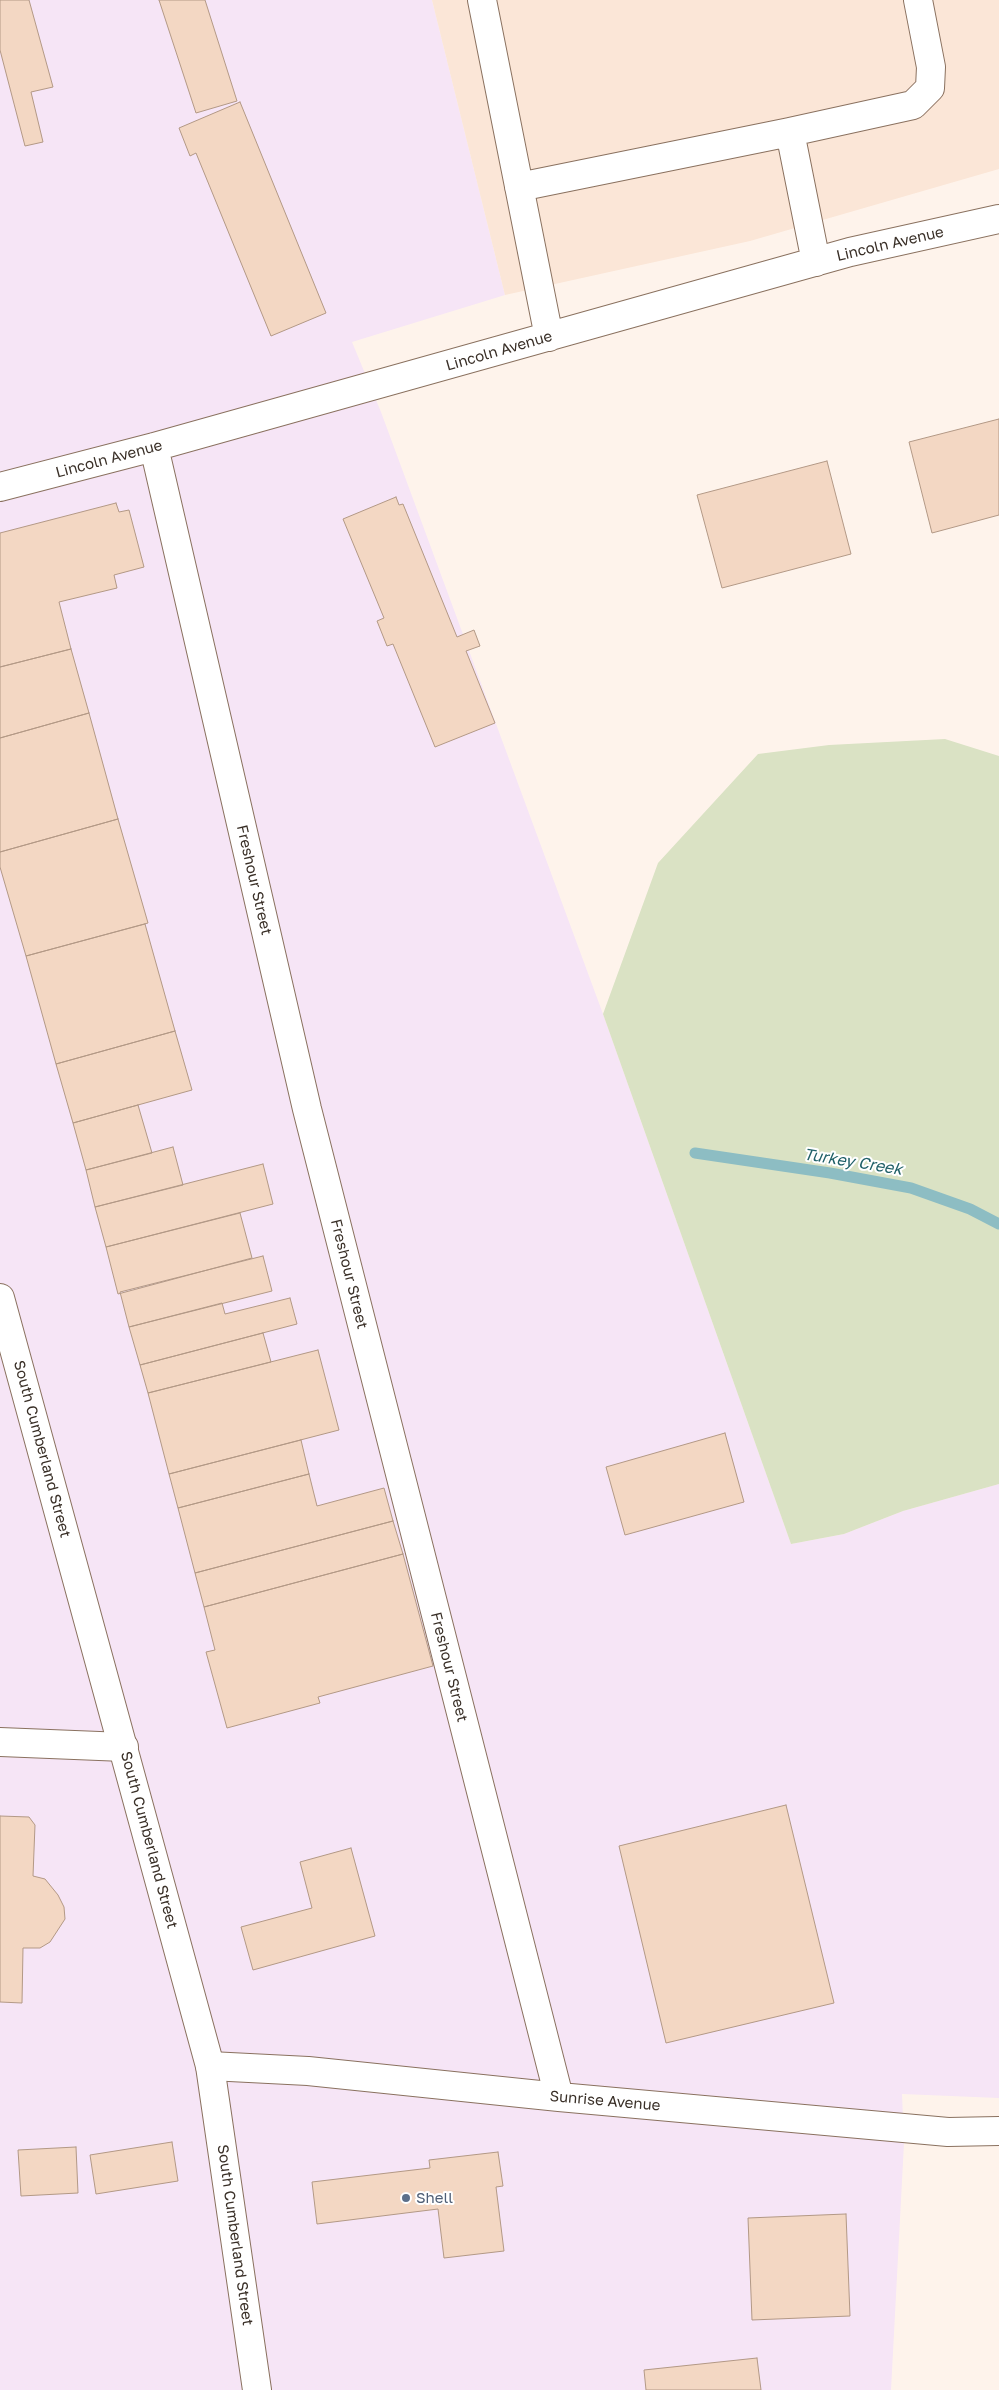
<!DOCTYPE html>
<html>
<head>
<meta charset="utf-8">
<style>
  body { margin:0 }
  canvas { display:block; background:#fef3eb }
</style>
</head>
<body>
<canvas width="999" height="2390"></canvas>
<script>
const context = document.querySelector('canvas').getContext('2d');
context.lineJoin = 'round';
function paint(path, color) {
  context.fillStyle = color;
  context.fill(path, 'evenodd');
}
function toPath(rows) {
  const path = new Path2D();
  for (const r of rows) {
    path.moveTo(r[0], r[1]);
    for (let i = 2; i < r.length; i += 2) path.lineTo(r[i], r[i + 1]);
  }
  return path;
}
function strokePath(path, color, width, dash) {
  context.strokeStyle = color;
  context.lineWidth = width;
  context.lineCap = dash ? 'butt' : 'round';
  context.setLineDash(dash || []);
  context.stroke(path);
}
function label(font, color, halo, rows, align = 'center') {
  context.font = font + ' "Golos Text",sans-serif';
  context.lineWidth = 4;
  context.setLineDash([]);
  context.textBaseline = 'middle';
  context.strokeStyle = halo;
  context.fillStyle = color;
  for (const [text, x, y, turn = 0] of rows) {
    context.save();
    context.translate(x, y);
    context.rotate((+turn || 0) * Math.PI / 180);
    context.textAlign = isNaN(turn) ? turn : align;
    if (halo) context.strokeText(text, 0, 0);
    context.fillText(text, 0, 0);
    context.restore();
  }
}
const commercial = toPath([
  [0,0,432,0,505,295,352,342,381,412,603,1014,791,1544,844,1534,903,1511,999,1484,999,2098,902,2094,904,2143,891,2390,0,2390]
]);
const built = toPath([
  [432,0,999,0,999,169,750,241,505,295]
]);
const green = toPath([
  [945,739,999,756,999,1484,903,1511,844,1534,791,1544,603,1014,658,863,758,754,829,745]
]);
const stream = toPath([
  [695,1153,830,1173,911,1188,970,1209,999,1224]
]);
const building = toPath([
  [0,0,29,0,53,87,31,92,43,142,25,146,0,50,0,0],
  [159,0,205,0,237,101,196,113,159,0],
  [240,102,326,313,271,336,196,153,190,156,179,128,240,102],
  [999,419,999,515,932,533,909,442,999,419],
  [827,461,851,554,722,588,697,495,827,461],
  [396,497,399,505,403,504,457,637,474,630,480,646,466,651,495,723,435,747,393,644,387,646,377,621,384,618,343,519,396,497],
  [116,503,119,512,129,510,144,567,114,575,117,588,59,602,71,649,0,667,0,533,116,503],
  [71,649,89,713,0,738,0,667,71,649],
  [89,713,118,819,0,852,0,738,89,713],
  [118,819,148,923,26,956,0,867,0,852,118,819],
  [145,924,175,1031,56,1064,26,956,145,924],
  [175,1031,192,1090,73,1123,56,1064,175,1031],
  [138,1105,152,1153,86,1170,73,1123,138,1105],
  [173,1147,183,1185,95,1207,86,1170,173,1147],
  [263,1164,273,1204,106,1247,95,1207,263,1164],
  [240,1213,252,1258,118,1294,106,1247,240,1213],
  [263,1256,272,1291,129,1327,120,1292,263,1256],
  [290,1298,297,1324,140,1365,129,1327,222,1303,225,1314,290,1298],
  [263,1333,271,1362,148,1393,140,1365,263,1333],
  [318,1350,339,1430,169,1474,148,1393,318,1350],
  [725,1433,744,1502,625,1535,606,1467,725,1433],
  [301,1440,309,1474,178,1508,169,1474,301,1440],
  [309,1474,317,1506,384,1488,393,1521,195,1573,178,1508,309,1474],
  [393,1521,403,1554,204,1607,195,1573,393,1521],
  [403,1554,433,1666,318,1697,320,1703,227,1728,206,1652,215,1650,204,1607,403,1554],
  [786,1805,834,2003,666,2043,619,1846,786,1805],
  [0,1816,29,1817,35,1825,33,1876,45,1879,58,1895,64,1907,65,1919,50,1942,40,1948,23,1948,22,2003,0,2002,0,1816],
  [351,1848,375,1936,253,1970,241,1927,312,1908,300,1862,351,1848],
  [172,2142,178,2181,96,2194,90,2155,172,2142],
  [76,2147,78,2193,21,2196,18,2150,76,2147],
  [498,2152,503,2186,496,2187,504,2251,444,2258,438,2209,317,2224,312,2182,430,2168,429,2160,498,2152],
  [846,2214,850,2316,752,2320,748,2218,846,2214],
  [757,2358,761,2390,646,2390,644,2370,757,2358]
]);
const minor = toPath([
  [482,0,549,337],
  [519,187,790,132],
  [816,262,790,132,913,105,930,88,931,67,918,0],
  [154,447,307,1109,559,2097],
  [0,487,154,447,850,252,999,219],
  [0,1742,124,1747],
  [210,2066,308,2071,559,2097,948,2132,999,2131]
]);
const major = toPath([
  [0,1298,210,2066,257,2390]
]);
const markers = [
  [406,2198,5,"#5c6f8a"]
];
const streetNames = [
  ["Lincoln Avenue",890,244,-13],
  ["Lincoln Avenue",499,351,-16],
  ["Lincoln Avenue",109,459,-15],
  ["Freshour Street",254,880,77],
  ["Freshour Street",349,1274,76],
  ["South Cumberland Street",42,1449,75],
  ["Freshour Street",449,1667,76],
  ["South Cumberland Street",149,1840,75],
  ["Sunrise Avenue",605,2101,5],
  ["South Cumberland Street",235,2235,82]
];
const serviceNames = [
  ["Shell",416,2198]
];
const waterNames = [
  ["Turkey Creek",853,1162,9]
];
paint(commercial, '#f6e5f6');
paint(built, '#fbe6d7');
paint(green, '#dae2c4');
strokePath(stream, '#8dbdc3', 11);
paint(building, '#f3d7c3');
strokePath(building, '#b39986', 1);
strokePath(minor, '#8a715f', 30);
strokePath(major, '#8a715f', 30);
strokePath(minor, '#fff', 28);
strokePath(major, '#fff', 28);
for (const [x, y, r, color] of markers) {
  const dot = new Path2D();
  dot.arc(x, y, r, 0, 2 * Math.PI);
  context.fillStyle = color;
  context.fill(dot);
  strokePath(dot, '#fff', 2);
}
label('15px', '#392f27', '#fff', streetNames);
label('15px', '#4e5e75', '#fff', serviceNames, 'left');
label('italic 16px', '#206068', '#fff', waterNames);
</script>
</body>
</html>
